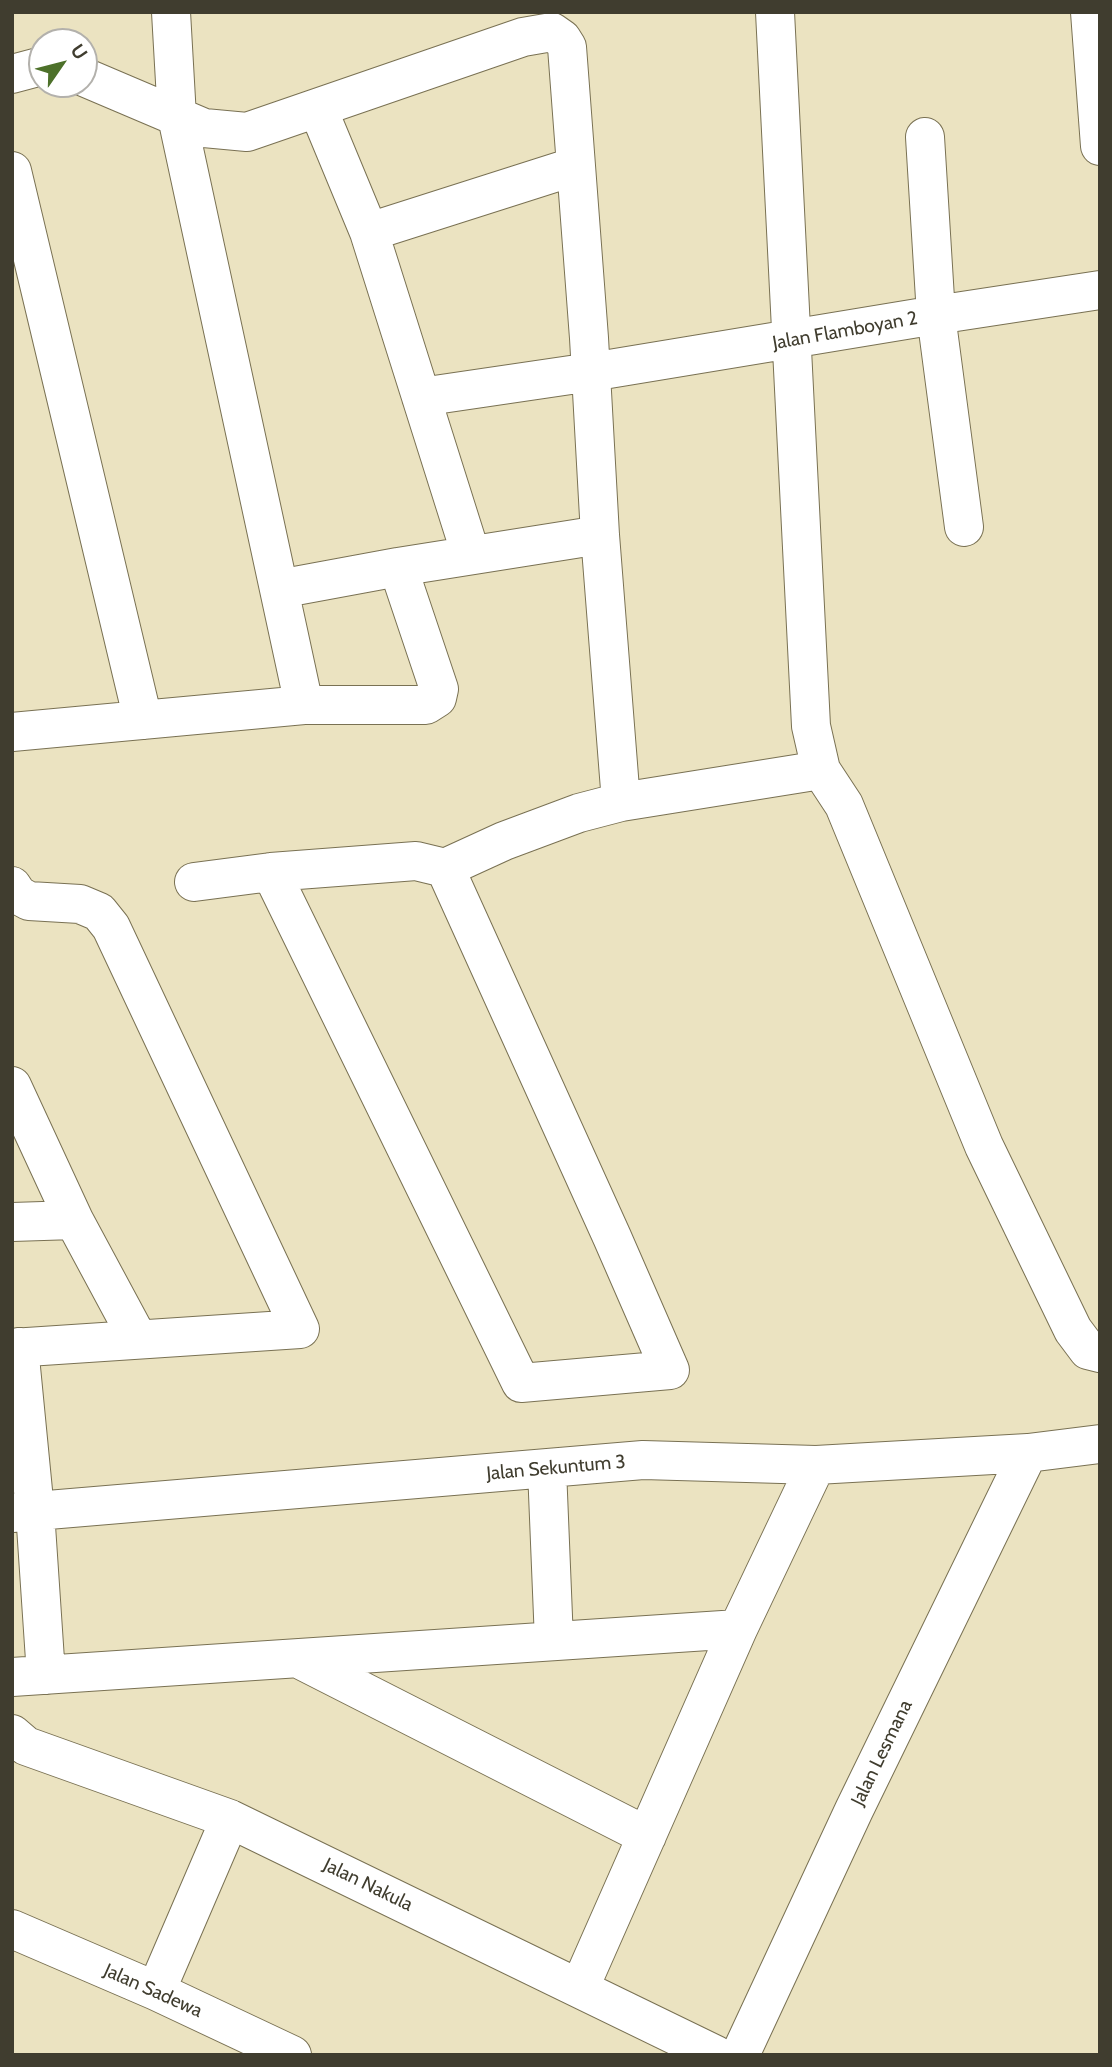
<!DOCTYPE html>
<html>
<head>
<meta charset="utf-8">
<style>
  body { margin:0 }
  #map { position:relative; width:1112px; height:2067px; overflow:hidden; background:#ebe3c1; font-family:Cabin,sans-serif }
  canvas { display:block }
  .frame { position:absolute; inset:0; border:14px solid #403d2f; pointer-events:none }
  .north { position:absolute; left:28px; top:28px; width:70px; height:70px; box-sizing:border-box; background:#fff; border:2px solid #b3b1ac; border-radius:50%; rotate:55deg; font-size:19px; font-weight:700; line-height:28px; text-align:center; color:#403d2f }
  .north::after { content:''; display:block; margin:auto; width:24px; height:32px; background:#4d712a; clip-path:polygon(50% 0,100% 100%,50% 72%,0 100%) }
</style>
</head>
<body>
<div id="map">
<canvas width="1112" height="2067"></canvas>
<div class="frame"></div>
<div class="north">U</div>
</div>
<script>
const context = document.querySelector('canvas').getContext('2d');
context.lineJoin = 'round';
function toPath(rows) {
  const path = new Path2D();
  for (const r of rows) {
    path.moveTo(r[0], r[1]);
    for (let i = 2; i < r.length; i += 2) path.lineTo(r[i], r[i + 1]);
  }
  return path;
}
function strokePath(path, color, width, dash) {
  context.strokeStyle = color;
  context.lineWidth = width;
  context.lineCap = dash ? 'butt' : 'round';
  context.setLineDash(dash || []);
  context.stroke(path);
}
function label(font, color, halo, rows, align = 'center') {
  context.font = font + ' Cabin,sans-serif';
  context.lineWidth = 7;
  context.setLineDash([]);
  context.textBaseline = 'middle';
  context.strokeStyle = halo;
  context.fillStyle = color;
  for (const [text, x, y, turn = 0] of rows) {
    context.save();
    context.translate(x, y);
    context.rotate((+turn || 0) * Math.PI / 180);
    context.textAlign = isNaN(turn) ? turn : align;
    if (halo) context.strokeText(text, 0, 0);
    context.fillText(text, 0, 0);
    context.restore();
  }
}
const minor = toPath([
  [171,12,177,117,304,705],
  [775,12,811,726,821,770,844,805,984,1146,1073,1330,1088,1350,1100,1353],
  [1090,12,1100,146],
  [12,74,42,66],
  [84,77,204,128,247,132,523,37,552,32,562,39,567,47,576,166,589,338,600,535,621,802],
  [318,109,369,232,471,555],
  [925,137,936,315,964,527],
  [12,171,143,720],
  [369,232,576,166],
  [421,397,591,372,936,315,1100,290],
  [279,589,398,567,600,535],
  [12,732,304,705,426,705,437,698,439,689,398,567],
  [445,868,504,841,579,813,621,802,821,770],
  [194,882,271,872,416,861,445,868,612,1237,670,1370,521,1383,271,872],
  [12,886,18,895,29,901,80,904,99,912,111,927,300,1329,12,1348],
  [12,1086,74,1220,138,1339],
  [12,1222,74,1220],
  [19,1347,35,1511,46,1675],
  [547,1469,554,1641],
  [12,1513,643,1460,816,1465,1028,1453,1100,1444],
  [299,1659,647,1836],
  [12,1677,738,1629],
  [12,1734,26,1746,230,1819,716,2055],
  [12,1929,156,1991,292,2055],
  [580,1987,738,1629,816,1465],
  [156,1991,230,1819],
  [740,2055,854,1810,1028,1453]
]);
const streetNames = [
  ["Jalan Flamboyan 2",845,331,-10],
  ["Jalan Sekuntum 3",556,1468,-5],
  ["Jalan Lesmana",882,1753,-64],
  ["Jalan Nakula",368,1885,26],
  ["Jalan Sadewa",153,1991,24]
];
strokePath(minor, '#797153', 40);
strokePath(minor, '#fff', 38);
label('19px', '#403d2f', '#fff', streetNames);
</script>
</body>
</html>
